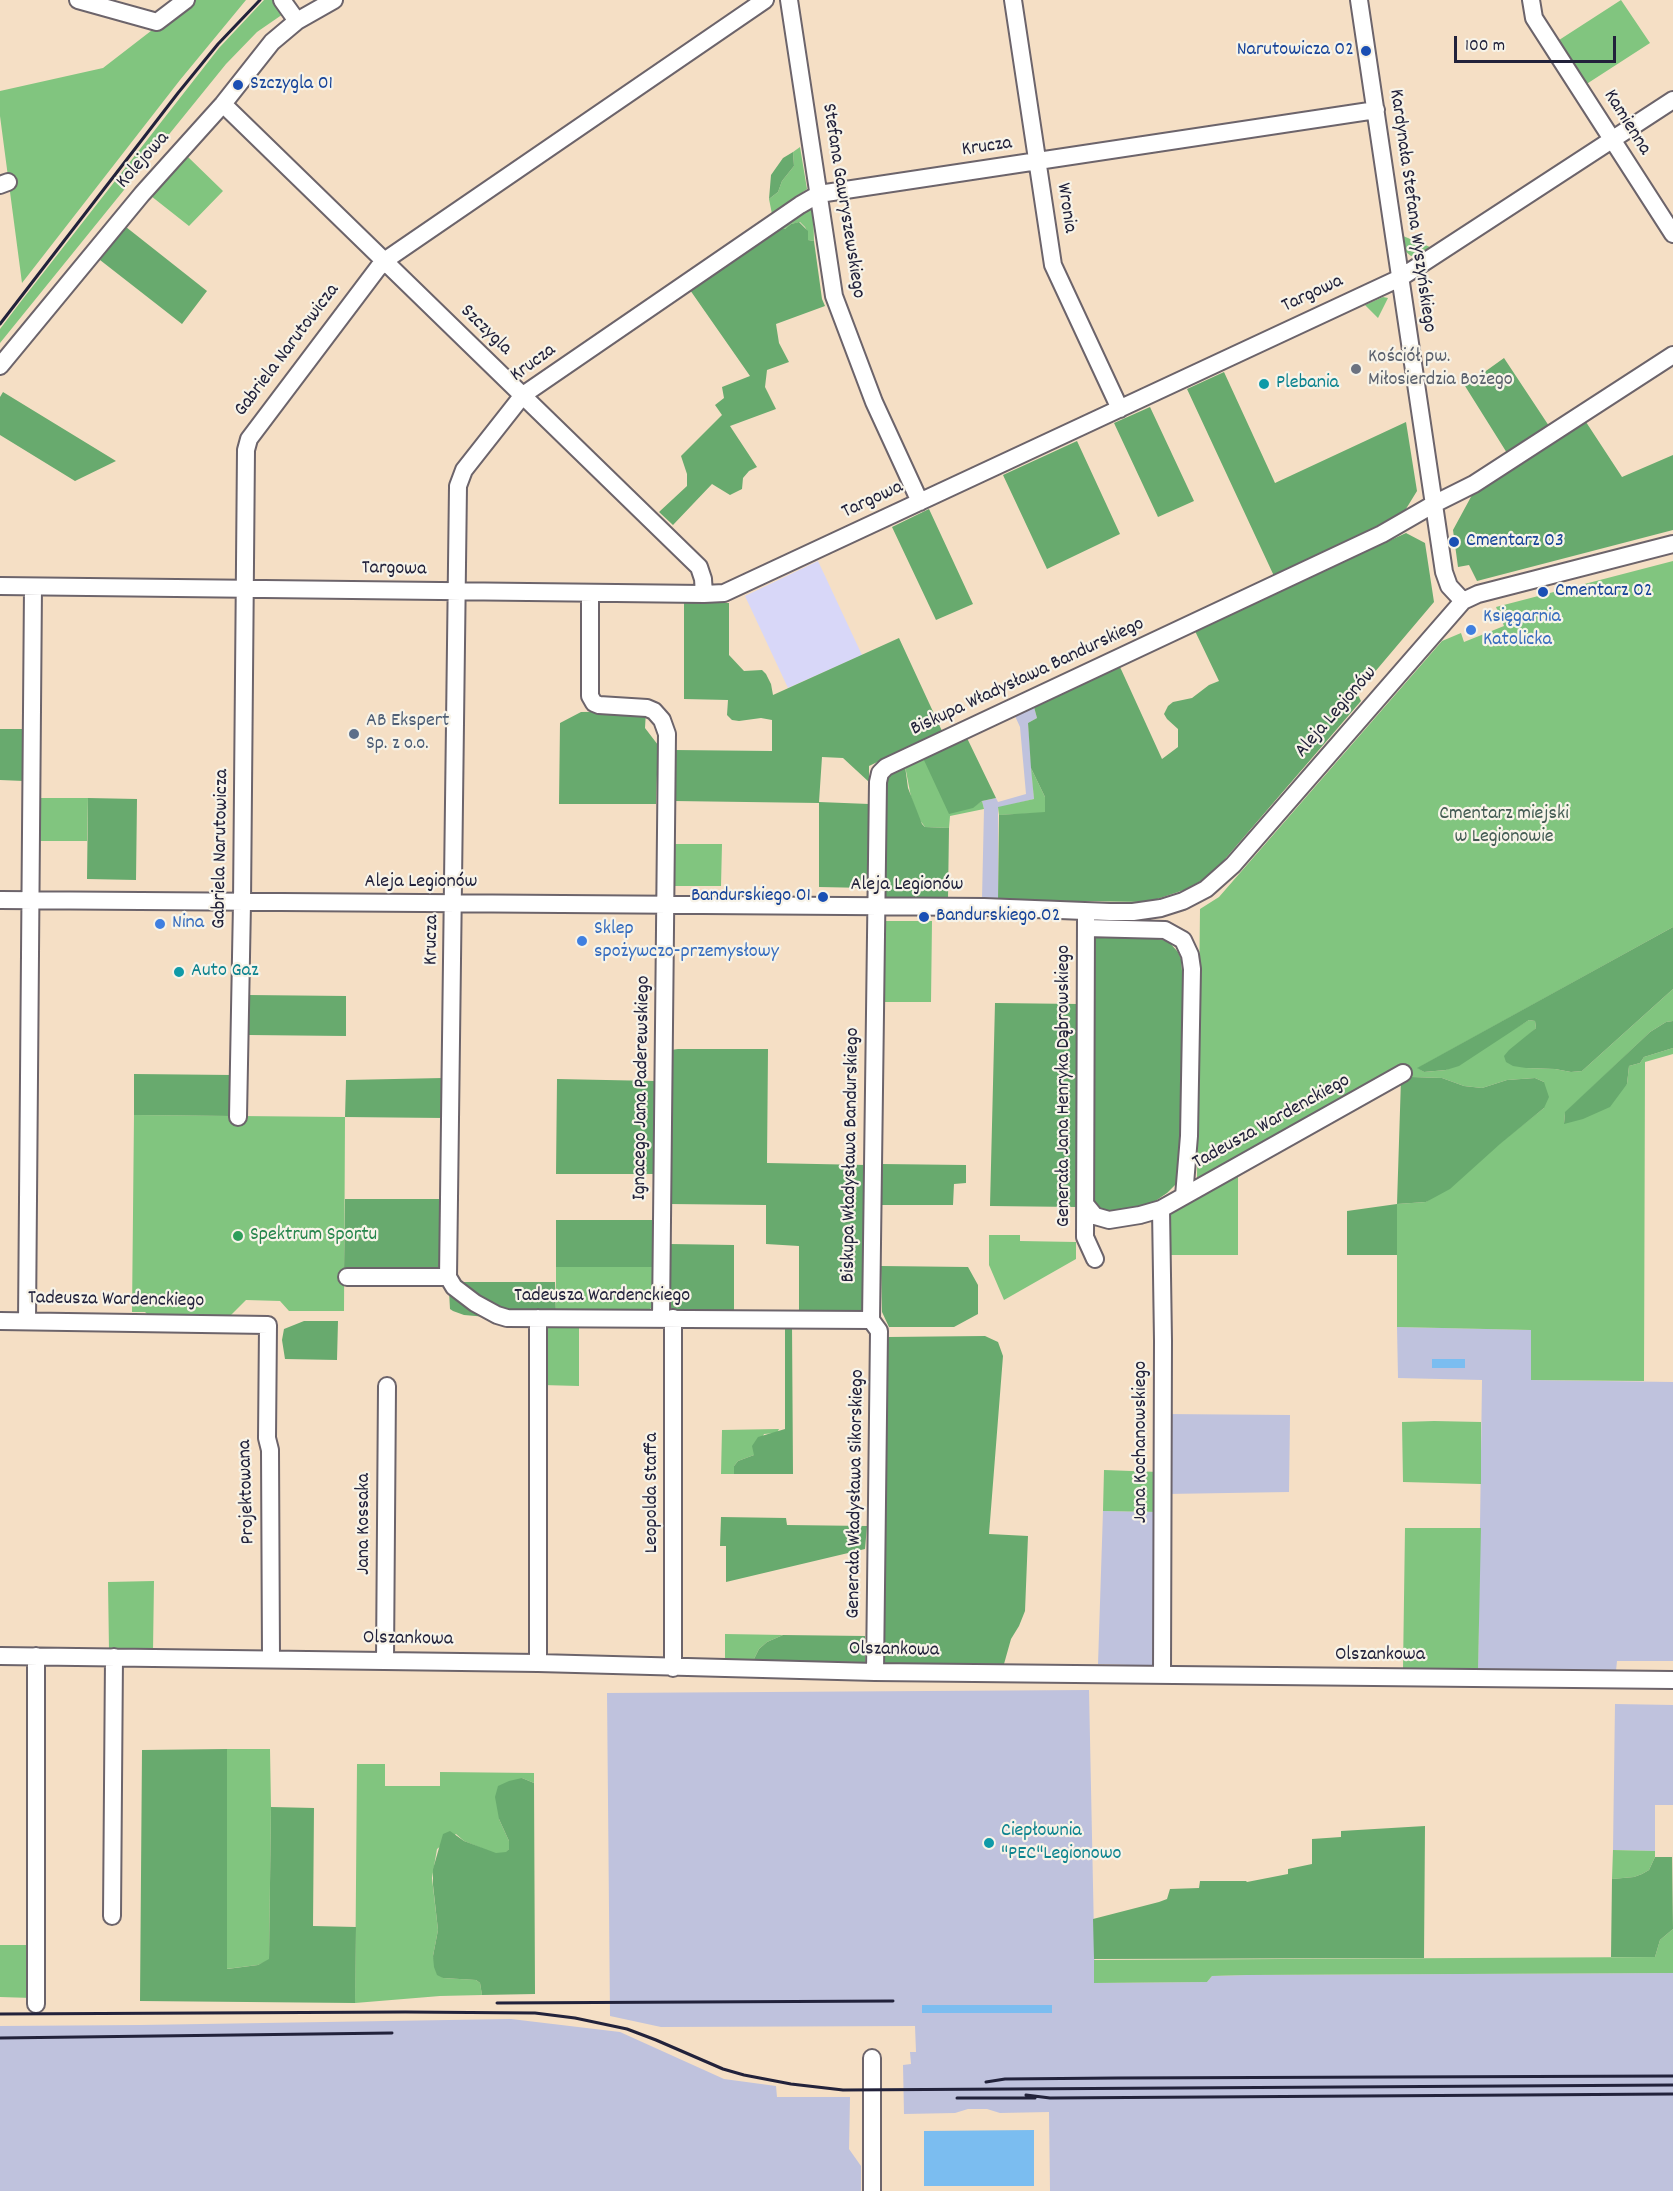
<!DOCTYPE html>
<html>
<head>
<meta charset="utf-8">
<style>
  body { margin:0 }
  #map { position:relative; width:1673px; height:2191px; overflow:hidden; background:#f5dfc5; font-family:Dekko,sans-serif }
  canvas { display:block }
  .scale { position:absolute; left:1454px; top:36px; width:162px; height:27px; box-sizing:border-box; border:3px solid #22223b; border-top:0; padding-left:8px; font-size:18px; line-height:21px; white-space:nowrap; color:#22223b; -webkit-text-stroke:4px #f7f3e8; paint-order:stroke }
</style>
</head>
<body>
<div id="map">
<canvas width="1673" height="2191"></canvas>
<div class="scale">100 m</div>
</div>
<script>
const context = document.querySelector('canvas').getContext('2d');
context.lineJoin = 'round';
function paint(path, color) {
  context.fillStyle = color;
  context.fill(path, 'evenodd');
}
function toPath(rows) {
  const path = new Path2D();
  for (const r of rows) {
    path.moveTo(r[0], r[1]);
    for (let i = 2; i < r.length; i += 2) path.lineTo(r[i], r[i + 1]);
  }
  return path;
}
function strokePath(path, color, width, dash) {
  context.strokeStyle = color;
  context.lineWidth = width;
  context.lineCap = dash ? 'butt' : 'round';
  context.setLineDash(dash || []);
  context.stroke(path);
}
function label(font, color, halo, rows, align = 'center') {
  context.font = font + ' Dekko,sans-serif';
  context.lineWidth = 4.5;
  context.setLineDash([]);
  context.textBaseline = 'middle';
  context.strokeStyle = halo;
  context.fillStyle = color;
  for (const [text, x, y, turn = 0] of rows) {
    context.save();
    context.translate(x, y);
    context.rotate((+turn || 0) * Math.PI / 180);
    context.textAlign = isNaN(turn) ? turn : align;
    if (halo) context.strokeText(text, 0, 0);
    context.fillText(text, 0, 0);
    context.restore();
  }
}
const built = toPath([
  [818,561,862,655,788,688,745,596]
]);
const industrial = toPath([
  [1034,707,1037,718,1028,723,1034,799,998,808,998,900,982,899,984,809,982,801,996,798,998,802,1026,794,1020,727,1015,716],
  [1397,1327,1532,1330,1531,1380,1673,1382,1673,1661,1617,1661,1616,1671,1478,1670,1482,1380,1398,1378],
  [1164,1414,1290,1415,1289,1492,1166,1494],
  [1103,1511,1159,1512,1158,1666,1098,1664],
  [1089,1690,1095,1983,1207,1982,1212,1976,1247,1975,1673,1973,1673,2191,1050,2191,1049,2112,1000,2113,987,2109,968,2109,955,2113,904,2114,903,2065,911,2064,910,2052,916,2052,915,2026,661,2027,610,2016,607,1693],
  [1615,1704,1673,1705,1673,1805,1655,1805,1655,1851,1613,1850],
  [511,2019,620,2032,724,2079,776,2086,777,2097,850,2097,849,2149,861,2166,861,2191,0,2191,0,2026,140,2025]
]);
const green = toPath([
  [191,0,246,0,180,80,22,283,0,116,0,91,103,68],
  [264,0,277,0,286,12,257,32,226,64,0,343,0,329,22,300,219,48],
  [1621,0,1650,43,1585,85,1556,42],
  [800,147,807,189,772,214,769,199,778,192,782,181,794,166,793,152],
  [187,156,223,191,189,226,151,196],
  [811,209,813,210,814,241,808,240,808,233,805,227,800,222,791,224,785,229,781,227,800,211,802,214],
  [1403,236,1430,247,1417,255,1411,256,1406,252],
  [1383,297,1388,298,1378,318,1365,305],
  [1673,561,1673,927,1418,1068,1424,1072,1446,1070,1529,1020,1535,1021,1536,1028,1522,1041,1526,1068,1555,1069,1571,1072,1582,1071,1673,989,1673,1021,1666,1022,1650,1032,1565,1113,1564,1123,1627,1084,1629,1066,1640,1063,1644,1057,1673,1048,1673,1054,1645,1062,1644,1381,1531,1380,1531,1330,1397,1327,1397,1204,1426,1202,1544,1108,1544,1082,1535,1078,1507,1080,1482,1088,1464,1086,1442,1078,1412,1077,1200,1182,1197,1178,1200,909,1219,897,1442,641,1461,633,1464,642,1504,626,1496,607],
  [923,758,973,807,982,801,984,809,950,816,949,828,925,827,919,819,911,797,905,766],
  [1031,768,1045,797,1045,813,999,815,998,807,1034,799],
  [40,798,88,798,87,841,39,841],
  [673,844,722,844,721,886,672,886],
  [885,921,932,921,931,1002,883,1002],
  [134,1115,345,1117,344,1311,289,1311,280,1301,246,1300,226,1320,153,1319,145,1312,132,1312],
  [1238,1169,1238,1255,1166,1255,1165,1210],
  [989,1235,1020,1235,1020,1241,1076,1242,1076,1259,1004,1300,989,1265],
  [556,1267,653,1267,653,1306,645,1314,556,1313],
  [541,1324,579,1325,579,1386,542,1385],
  [1434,1421,1481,1422,1481,1484,1403,1482,1402,1422],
  [779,1429,777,1433,764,1434,754,1455,738,1461,734,1466,734,1474,721,1474,722,1430],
  [1104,1470,1159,1472,1159,1512,1103,1511],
  [1405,1528,1481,1528,1478,1670,1403,1669],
  [154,1581,153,1651,109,1650,108,1582],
  [725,1634,783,1635,767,1642,759,1649,753,1661,725,1661],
  [227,1749,270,1749,271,1807,269,1960,258,1965,226,1969],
  [357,1764,385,1764,385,1786,440,1786,440,1772,534,1773,534,1783,522,1778,499,1819,509,1841,509,1849,506,1853,496,1854,464,1841,456,1834,437,1849,432,1878,438,1930,433,1956,443,1978,476,1980,480,1983,482,1995,440,1996,355,2003],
  [1613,1850,1655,1851,1655,1857,1649,1870,1642,1874,1634,1877,1612,1879],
  [1673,1929,1673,1973,1247,1975,1212,1976,1207,1982,1094,1983,1094,1960,1655,1957,1660,1940],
  [0,1945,31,1945,32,1998,0,1997]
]);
const forest = toPath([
  [793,152,794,166,782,181,778,192,769,199,771,175,783,158],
  [799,222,808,231,808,240,814,241,822,299,825,306,776,324,779,343,789,362,767,370,765,387,776,409,730,426,757,467,749,471,743,478,742,489,730,495,712,484,673,525,659,512,687,486,687,474,681,456,722,415,715,405,724,398,722,387,750,376,690,290,781,227,785,229,791,224],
  [126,227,207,291,182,324,100,260],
  [1504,358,1549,426,1507,453,1465,386],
  [1224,372,1275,483,1406,422,1417,491,1401,517,1274,576,1187,389],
  [3,392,116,461,75,481,0,435,0,397],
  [1150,407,1194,501,1158,517,1114,423],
  [1586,422,1622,477,1673,455,1673,530,1477,581,1469,565,1458,567,1453,530,1472,495],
  [1077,441,1120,534,1047,569,1003,475],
  [929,509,973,604,936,620,892,527],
  [1406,533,1425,543,1434,602,1357,693,1361,701,1219,866,1203,880,1184,890,1148,902,998,900,999,815,1045,812,1045,797,1031,768,1028,723,1037,718,1034,707,1120,667,1162,759,1178,747,1178,729,1167,719,1164,714,1168,706,1173,702,1192,698,1209,685,1219,681,1195,631],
  [684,603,729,603,729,655,744,671,762,670,766,674,771,684,773,695,899,638,942,731,869,766,869,782,843,758,822,757,819,802,869,804,868,888,819,887,819,803,674,801,674,750,772,751,772,720,761,718,739,721,732,720,727,715,728,700,684,699],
  [646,711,645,728,658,745,656,804,559,804,560,723,581,712],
  [0,729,24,729,24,781,0,780],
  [967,738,996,798,982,801,973,808,949,814,923,758],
  [905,766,908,788,922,824,925,827,949,828,948,898,884,897,886,776],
  [88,798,137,799,136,880,87,879],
  [1673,927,1673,989,1582,1071,1571,1072,1555,1069,1526,1068,1513,1066,1506,1062,1504,1056,1509,1050,1536,1028,1535,1021,1529,1020,1459,1066,1446,1070,1424,1072,1417,1068],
  [1094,934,1152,938,1168,941,1178,952,1181,959,1186,1018,1185,1138,1178,1182,1167,1193,1142,1210,1116,1212,1093,1208],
  [249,995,346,996,346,1036,249,1035],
  [995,1003,1078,1004,1076,1207,990,1206],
  [1673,1021,1673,1048,1644,1057,1640,1063,1629,1066,1627,1084,1610,1107,1583,1119,1564,1124,1565,1112,1650,1032,1666,1022],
  [678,1049,768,1049,767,1163,866,1165,864,1309,857,1316,799,1316,799,1246,766,1244,766,1205,670,1204,671,1050],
  [134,1074,232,1075,231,1116,134,1115],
  [1412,1077,1442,1078,1464,1086,1482,1088,1507,1080,1535,1078,1544,1082,1549,1097,1544,1108,1500,1144,1450,1189,1426,1202,1397,1204,1397,1255,1347,1255,1347,1211,1397,1204,1401,1079],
  [443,1078,443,1118,345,1117,346,1080],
  [557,1079,655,1081,654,1174,556,1174],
  [881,1164,966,1165,966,1183,954,1184,953,1205,881,1205],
  [345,1199,442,1199,441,1271,344,1273],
  [556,1220,653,1220,653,1267,556,1267],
  [670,1244,734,1245,734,1315,676,1314,669,1306],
  [881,1266,968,1267,978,1285,978,1314,954,1327,889,1327,882,1312],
  [459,1282,555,1282,556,1313,500,1313],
  [449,1291,487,1317,464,1315,453,1311,450,1309],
  [304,1321,338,1321,337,1360,285,1359,282,1340,284,1329],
  [781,1325,792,1325,793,1474,734,1474,734,1466,738,1461,754,1455,752,1446,758,1437,785,1429,785,1329],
  [985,1336,998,1342,1003,1356,989,1534,1028,1536,1025,1611,1019,1626,1011,1639,1004,1664,884,1663,888,1337],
  [721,1517,786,1518,787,1525,867,1526,865,1549,726,1582,726,1546,720,1546],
  [783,1635,865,1636,865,1662,753,1661,759,1649,767,1642],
  [227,1749,227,1969,258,1965,269,1959,271,1807,314,1808,313,1926,356,1927,355,2003,140,2001,142,1750],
  [522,1778,534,1783,535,1994,482,1995,480,1983,476,1980,443,1978,437,1975,434,1967,433,1956,438,1930,433,1885,433,1869,443,1834,450,1831,464,1841,496,1853,506,1852,509,1849,509,1841,499,1819,495,1797,498,1786,509,1781],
  [1425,1826,1424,1958,1094,1959,1093,1919,1159,1902,1167,1899,1170,1889,1199,1888,1200,1881,1246,1881,1247,1882,1288,1874,1288,1869,1312,1864,1312,1839,1341,1837,1341,1831],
  [1672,1852,1673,1929,1660,1940,1655,1957,1611,1957,1612,1879,1634,1877,1642,1874,1649,1870,1655,1857,1672,1857]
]);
const water = toPath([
  [1432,1359,1465,1359,1465,1368,1432,1368],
  [922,2005,1052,2005,1052,2013,922,2013],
  [1034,2130,1034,2186,924,2186,924,2131]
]);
const minor = toPath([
  [78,0,157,22,186,0],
  [282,0,297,21],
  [789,0,834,296,874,402,920,502],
  [1013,0,1053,265,1120,409],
  [1359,0,1444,572,1449,586,1463,601],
  [1531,0,1534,18,1673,234],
  [223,104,699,567,703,579,704,594],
  [0,185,8,182],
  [0,366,142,194,223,104,272,42,297,21,334,0],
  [0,586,704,594,724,593,1400,278,1673,100],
  [590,593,590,696,594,703,599,705,647,708,654,711,662,720,667,734,661,1318],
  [0,900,984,907,1110,912,1133,912,1161,908,1183,901,1206,889,1233,865,1463,601,1478,594,1673,544],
  [1086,917,1085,1237,1095,1259],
  [1086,928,1165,930,1183,940,1190,955,1192,969,1189,1136,1184,1196],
  [238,1117,242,903,246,450,249,439,378,268,390,257,765,0],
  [1086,1205,1095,1216,1109,1220,1140,1215,1161,1209,1403,1073],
  [1161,1209,1163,1341,1162,1675],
  [347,1277,448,1277,454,1287,475,1303,497,1315,507,1318,871,1320],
  [448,1277,458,486,464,470,512,409,523,395,800,205,819,194,1376,110],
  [871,1320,878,782,880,773,886,767,1382,534,1434,504,1474,484,1673,355],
  [871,1320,879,1331,875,1672],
  [0,1321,268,1325,267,1438,270,1450,271,1658],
  [27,1321,33,587],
  [0,1656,538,1663,875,1672,1673,1680],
  [385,1661,387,1386],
  [538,1663,538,1318],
  [673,1668,673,1318],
  [112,1916,114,1657],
  [36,2004,36,1656],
  [872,2058,872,2191]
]);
const rail = toPath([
  [0,324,178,93,218,44,260,0],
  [497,2003,893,2001],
  [0,2014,405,2012,535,2013,575,2018,627,2029,656,2040,723,2069,744,2075,791,2084,843,2090,1673,2085],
  [0,2038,392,2033],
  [986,2082,1005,2079,1117,2078,1673,2076],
  [1026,2095,1050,2098,1673,2094],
  [957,2098,1035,2098]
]);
const markers = [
  [1366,51,6,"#1a4fb4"],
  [238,85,6,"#1a4fb4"],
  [1356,369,6,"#6b7280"],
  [1264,384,6,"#0f9aa8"],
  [1454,542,6,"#1a4fb4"],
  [1543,592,6,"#1a4fb4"],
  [1471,630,6,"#3f7fe0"],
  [354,734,6,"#5c6f8a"],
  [823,897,6,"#1a4fb4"],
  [924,917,6,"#1a4fb4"],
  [160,924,6,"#3f7fe0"],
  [582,941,6,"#3f7fe0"],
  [179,972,6,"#0f9aa8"],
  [238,1236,6,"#2e9e5b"],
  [989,1843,6,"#0f9aa8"]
];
const transitNames = [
  ["Narutowicza 02",1354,51,"right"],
  ["Szczygla 01",250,85],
  ["Cmentarz 03",1466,542],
  ["Cmentarz 02",1555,592],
  ["Bandurskiego 01",811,897,"right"],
  ["Bandurskiego 02",936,917]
];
const streetNames = [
  ["Kamienna",1626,123,58],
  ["Krucza",987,148,-8],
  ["Kolejowa",144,161,-48],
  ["Stefana Gawryszewskiego",842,201,81],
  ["Wronia",1065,208,81],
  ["Kardynała Stefana Wyszyńskiego",1411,211,82],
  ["Targowa",1313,295,-25],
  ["Szczygla",485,331,44],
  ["Gabriela Narutowicza",288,351,-53],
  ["Krucza",534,364,-36],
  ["Targowa",873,501,-25],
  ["Targowa",394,570,1],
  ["Biskupa Władysława Bandurskiego",1028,678,-25],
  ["Aleja Legionów",1337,713,-49],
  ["Gabriela Narutowicza",222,849,-89],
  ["Aleja Legionów",421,883],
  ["Aleja Legionów",907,886],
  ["Krucza",433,940,-89],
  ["Generała Jana Henryka Dąbrowskiego",1065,1086,-90],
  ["Ignacego Jana Paderewskiego",643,1088,-89],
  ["Tadeusza Wardenckiego",1272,1123,-29],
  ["Biskupa Władysława Bandurskiego",852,1155,-89],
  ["Tadeusza Wardenckiego",602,1297],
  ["Tadeusza Wardenckiego",116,1301,1],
  ["Jana Kochanowskiego",1142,1442,-90],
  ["Projektowana",248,1492,-92],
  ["Leopolda Staffa",653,1493,-90],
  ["Generała Władysława Sikorskiego",857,1494,-89],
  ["Jana Kossaka",365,1524,-90],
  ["Olszankowa",408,1640,1],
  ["Olszankowa",894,1651,1],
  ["Olszankowa",1380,1656]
];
const worshipNames = [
  ["Kościół pw.",1368,358],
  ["Miłosierdzia Bożego",1368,381]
];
const cultureNames = [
  ["Plebania",1276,384],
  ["Auto Gaz",191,972],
  ["Ciepłownia",1001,1832],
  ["\"PEC\"Legionowo",1001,1855]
];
const shopNames = [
  ["Księgarnia",1483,618],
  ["Katolicka",1483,641],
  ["Nina",172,924],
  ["Sklep",594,930],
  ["spożywczo-przemysłowy",594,953]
];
const serviceNames = [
  ["AB Ekspert",366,722],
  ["Sp. z o.o.",366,745]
];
const parkNames = [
  ["Cmentarz miejski",1504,815],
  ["w Legionowie",1504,838]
];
const leisureNames = [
  ["Spektrum Sportu",250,1236]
];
paint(built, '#d8d7f8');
paint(industrial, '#bfc2dd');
paint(green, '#81c57f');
paint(forest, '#68aa6e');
paint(water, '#7bbdf0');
strokePath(minor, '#6c646b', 20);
strokePath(minor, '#fff', 16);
strokePath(rail, '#22223b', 3);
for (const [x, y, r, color] of markers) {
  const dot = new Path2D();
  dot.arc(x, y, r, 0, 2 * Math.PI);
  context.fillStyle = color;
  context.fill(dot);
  strokePath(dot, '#f7f3e8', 2);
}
label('20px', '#164399', '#f7f3e8', transitNames, 'left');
label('20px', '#22223b', '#f7f3e8', streetNames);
label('20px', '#5b616d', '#f7f3e8', worshipNames, 'left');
label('20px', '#0d838f', '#f7f3e8', cultureNames, 'left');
label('20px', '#366cbe', '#f7f3e8', shopNames, 'left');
label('20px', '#4e5e75', '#f7f3e8', serviceNames, 'left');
label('20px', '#435b53', '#f7f3e8', parkNames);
label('20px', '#27864d', '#f7f3e8', leisureNames, 'left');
</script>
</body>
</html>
